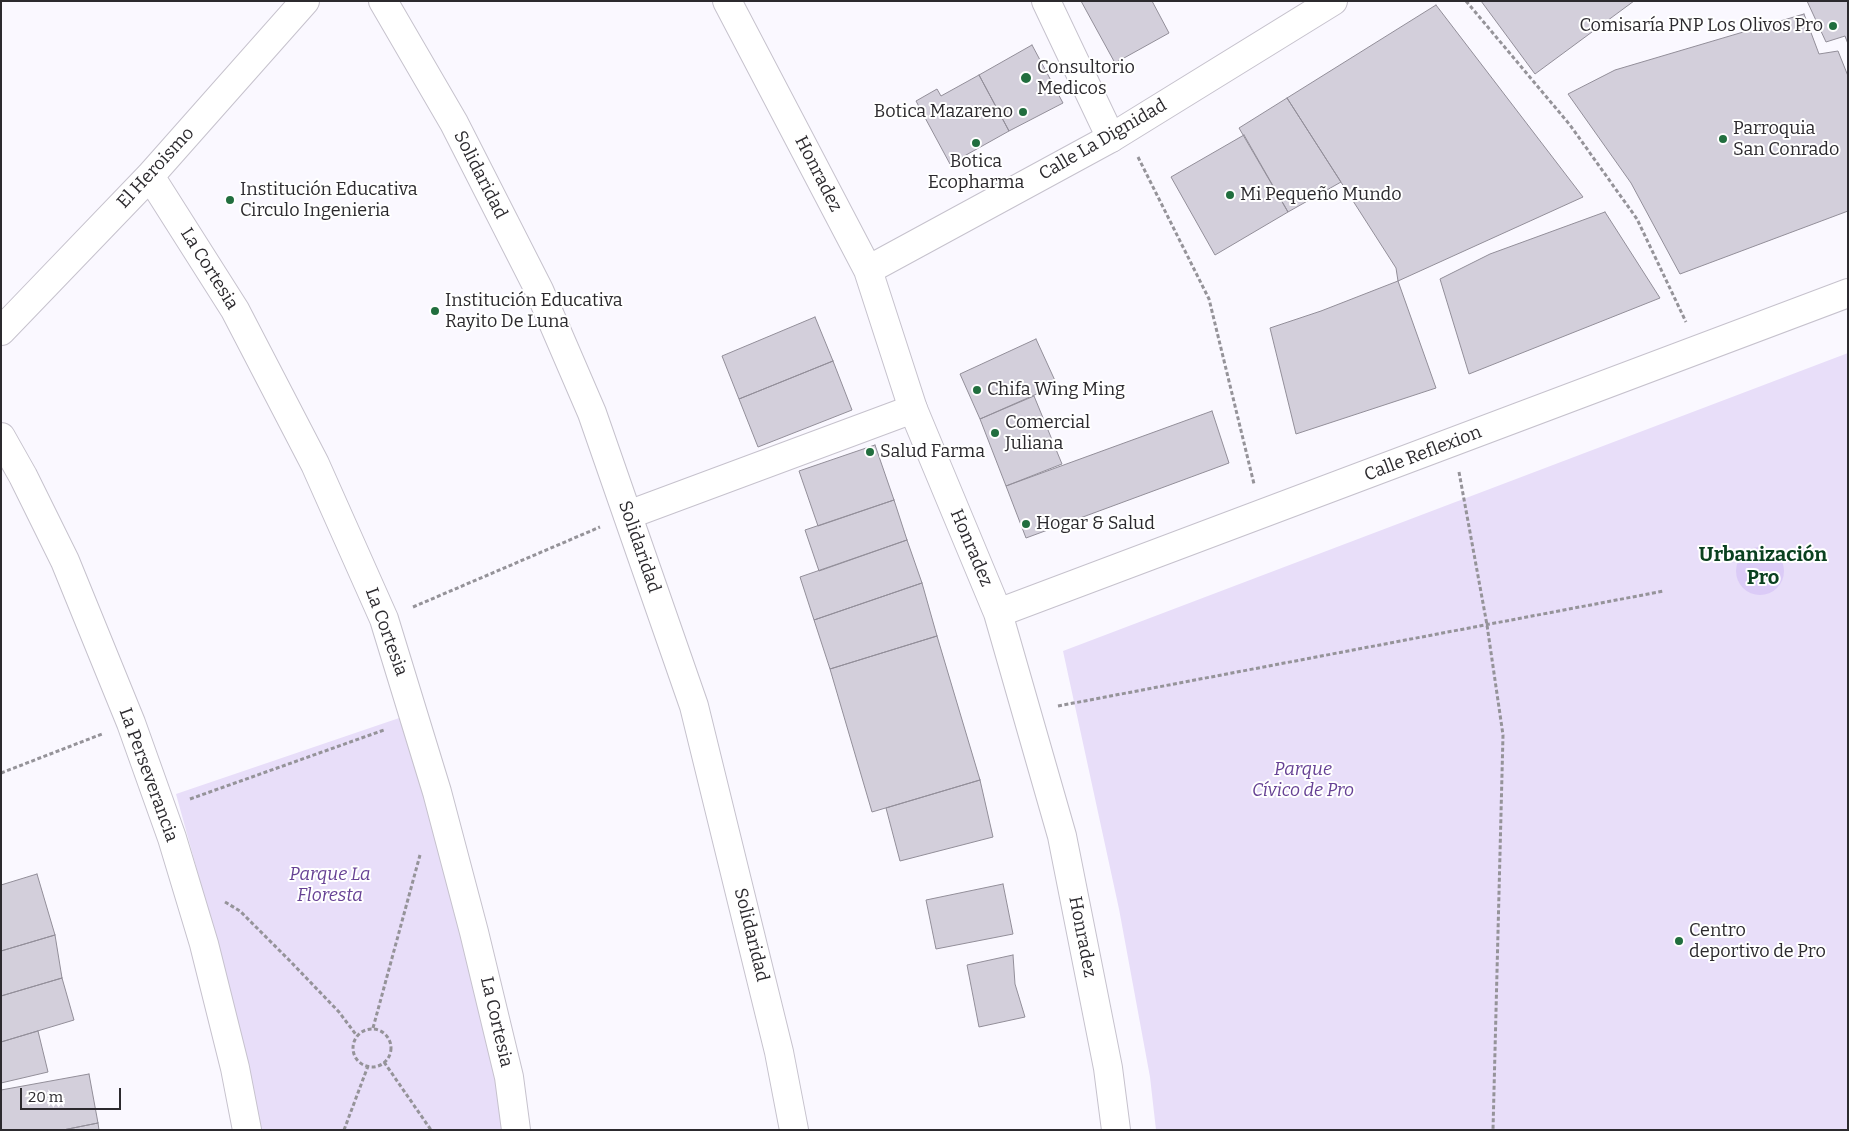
<!DOCTYPE html>
<html>
<head>
<meta charset="utf-8">
<style>
  body { margin:0 }
  #map { position:relative; width:1849px; height:1131px; overflow:hidden; background:#faf8ff; font-family:Bitter,serif }
  canvas { display:block }
  .frame { position:absolute; inset:0; border:2px solid #2c2a2e; pointer-events:none }
  .scale { position:absolute; left:20px; top:1088px; width:101px; height:22px; box-sizing:border-box; border:2px solid #2c2a2e; border-top:0; padding-left:6px; font-size:15px; line-height:18px; white-space:nowrap; color:#2c2a2e; -webkit-text-stroke:4px #fff; paint-order:stroke }
</style>
</head>
<body>
<div id="map">
<canvas width="1849" height="1131"></canvas>
<div class="frame"></div>
<div class="scale">20 m</div>
</div>
<script>
const context = document.querySelector('canvas').getContext('2d');
context.lineJoin = 'round';
function paint(path, color) {
  context.fillStyle = color;
  context.fill(path, 'evenodd');
}
function toPath(rows) {
  const path = new Path2D();
  for (const r of rows) {
    if (r.length === 3) {
      path.moveTo(r[0] + r[2], r[1]);
      path.arc(r[0], r[1], r[2], 0, 2 * Math.PI);
      continue;
    }
    path.moveTo(r[0], r[1]);
    for (let i = 2; i < r.length; i += 2) path.lineTo(r[i], r[i + 1]);
  }
  return path;
}
function strokePath(path, color, width, dash) {
  context.strokeStyle = color;
  context.lineWidth = width;
  context.lineCap = dash ? 'butt' : 'round';
  context.setLineDash(dash || []);
  context.stroke(path);
}
function label(font, color, halo, rows, align = 'center') {
  context.font = font + ' Bitter,serif';
  context.lineWidth = 4;
  context.setLineDash([]);
  context.textBaseline = 'middle';
  context.strokeStyle = halo;
  context.fillStyle = color;
  for (const [text, x, y, turn = 0] of rows) {
    context.save();
    context.translate(x, y);
    context.rotate((+turn || 0) * Math.PI / 180);
    context.textAlign = isNaN(turn) ? turn : align;
    if (halo) context.strokeText(text, 0, 0);
    context.fillText(text, 0, 0);
    context.restore();
  }
}
const green = toPath([
  [1848,353,1848,1130,1156,1130,1150,1077,1119,909,1063,651],
  [408,715,513,1130,259,1130,224,968,176,794]
]);
const water = toPath([
  [1760,571,24]
]);
const building = toPath([
  [1081,1,1152,1,1169,33,1115,63,1081,1],
  [1481,1,1634,1,1535,74,1481,1],
  [1807,1,1848,1,1848,44,1845,36,1826,42,1807,1],
  [1436,5,1583,197,1398,281,1396,268,1287,98,1436,5],
  [1804,14,1819,54,1838,51,1848,76,1848,211,1680,274,1631,183,1568,94,1615,70,1804,14],
  [1032,45,1063,103,1009,131,979,75,1032,45],
  [979,75,1009,131,950,164,916,101,937,89,941,96,979,75],
  [1287,98,1341,182,1288,212,1239,128,1287,98],
  [1244,135,1288,212,1215,255,1171,177,1244,135],
  [1605,212,1660,298,1469,374,1440,279,1490,254,1605,212],
  [1398,281,1436,388,1296,434,1270,328,1321,311,1398,281],
  [815,317,833,361,739,399,722,356,815,317],
  [1036,339,1057,385,980,419,960,374,1036,339],
  [833,361,852,410,758,447,739,399,833,361],
  [1034,396,1062,464,1006,486,980,419,1034,396],
  [1212,411,1229,463,1026,538,1006,486,1212,411],
  [875,445,894,500,818,526,799,471,875,445],
  [894,500,907,540,819,571,805,530,894,500],
  [907,540,922,583,814,620,800,577,907,540],
  [922,583,937,636,830,669,814,620,922,583],
  [937,636,980,780,872,812,830,669,937,636],
  [980,780,993,837,900,861,886,808,980,780],
  [37,874,55,935,1,951,1,885,37,874],
  [1003,884,1013,934,936,949,926,900,1003,884],
  [55,935,62,978,1,996,1,951,55,935],
  [1013,955,1015,984,1025,1017,979,1027,967,965,1013,955],
  [62,978,74,1020,1,1042,1,996,62,978],
  [38,1031,48,1072,1,1083,1,1042,38,1031],
  [89,1074,98,1123,63,1130,1,1130,1,1090,89,1074],
  [98,1123,99,1130,63,1130,98,1123]
]);
const path = toPath([
  [1466,1,1570,125,1637,219,1686,322],
  [1138,157,1209,299,1254,484],
  [1459,472,1487,625,1503,735,1493,1130],
  [413,607,600,527],
  [1058,706,1664,591],
  [1,773,102,734],
  [190,799,384,730],
  [225,902,240,911,290,961,339,1012,357,1036],
  [373,1028,420,855],
  [372,1048,19],
  [384,1062,431,1130],
  [344,1130,368,1066]
]);
const pedestrian = toPath([
  [628,515,913,409]
]);
const minor = toPath([
  [383,1,454,123,539,290,592,413,694,706,779,1052,794,1130],
  [1046,1,1111,138],
  [150,176,235,310,315,464,384,619,437,792,474,932,509,1077,516,1130],
  [1,331,150,176,305,1],
  [1,437,23,476,65,561,131,723,172,838,204,944,235,1068,247,1130]
]);
const tertiary = toPath([
  [727,1,868,270,913,409,998,613,1062,836,1108,1068,1116,1130],
  [868,270,1111,138,1333,1],
  [998,613,1848,293]
]);
const markers = [
  [1833,26,5,"#216e3e"],
  [1026,78,6,"#216e3e"],
  [1023,112,5,"#216e3e"],
  [1723,139,5,"#216e3e"],
  [976,143,5,"#216e3e"],
  [1230,195,5,"#216e3e"],
  [230,200,5,"#216e3e"],
  [435,311,5,"#216e3e"],
  [977,390,5,"#216e3e"],
  [995,433,5,"#216e3e"],
  [870,452,5,"#216e3e"],
  [1026,524,5,"#216e3e"],
  [1679,941,5,"#216e3e"]
];
const poiNames = [
  ["Comisaría PNP Los Olivos Pro",1823,26,"right"],
  ["Consultorio",1037,68],
  ["Medicos",1037,89],
  ["Botica Mazareno",1013,112,"right"],
  ["Parroquia",1733,129],
  ["San Conrado",1733,150],
  ["Botica",976,162,"center"],
  ["Ecopharma",976,183,"center"],
  ["Institución Educativa",240,190],
  ["Circulo Ingenieria",240,211],
  ["Mi Pequeño Mundo",1240,195],
  ["Institución Educativa",445,301],
  ["Rayito De Luna",445,322],
  ["Chifa Wing Ming",987,390],
  ["Comercial",1005,423],
  ["Juliana",1005,444],
  ["Salud Farma",880,452],
  ["Hogar & Salud",1036,524],
  ["Centro",1689,931],
  ["deportivo de Pro",1689,952]
];
const streetNames = [
  ["Calle La Dignidad",1103,140,-30],
  ["El Heroismo",156,168,-47],
  ["Honradez",818,174,63],
  ["Solidaridad",480,175,63],
  ["La Cortesia",209,269,58],
  ["Calle Reflexion",1423,454,-21],
  ["Solidaridad",639,547,71],
  ["Honradez",971,548,67],
  ["La Cortesia",386,632,70],
  ["La Perseverancia",148,775,70],
  ["Solidaridad",751,935,76],
  ["Honradez",1082,937,79],
  ["La Cortesia",496,1022,77]
];
const parkNames = [
  ["Parque",1303,770],
  ["Cívico de Pro",1303,791],
  ["Parque La",330,875],
  ["Floresta",330,896]
];
const quarterNames = [
  ["Urbanización",1763,555],
  ["Pro",1763,578]
];
paint(green, '#e8def9');
paint(water, '#dbcbf7');
paint(building, '#d3cfdb');
strokePath(building, '#928e99', 1);
strokePath(pedestrian, '#c6c2cd', 30);
strokePath(minor, '#c6c2cd', 30);
strokePath(tertiary, '#c6c2cd', 30);
strokePath(path, '#959399', 3, [4, 2.5]);
strokePath(pedestrian, '#fff', 28);
strokePath(minor, '#fff', 28);
strokePath(tertiary, '#fff', 28);
for (const [x, y, r, color] of markers) {
  const dot = new Path2D();
  dot.arc(x, y, r, 0, 2 * Math.PI);
  context.fillStyle = color;
  context.fill(dot);
  strokePath(dot, '#fff', 2);
}
label('18px', '#2c2a2e', '#fff', poiNames, 'left');
label('18px', '#2c2a2e', '#fff', streetNames);
label('italic 18px', '#664194', '#fff', parkNames);
label('bold 20px', '#0a4120', '#fff', quarterNames);
</script>
</body>
</html>
